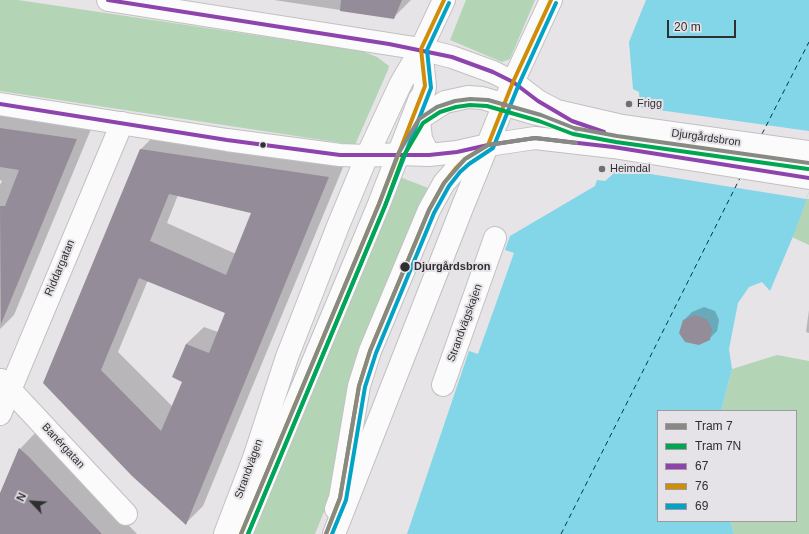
<!DOCTYPE html>
<html>
<head>
<meta charset="utf-8">
<style>
  body { margin:0 }
  #map { position:relative; width:809px; height:534px; overflow:hidden; background:#e6e4e7; font-family:Arial,sans-serif }
  canvas { display:block }
  .legend { position:absolute; left:657px; top:410px; width:140px; height:112px; box-sizing:border-box; background:#e6e3e8; border:1px solid #9d9b9e; margin:0; padding:5px 7px; list-style:none; font-size:12px; color:#2f2e30 }
  .legend li { display:flex; align-items:center; gap:8px; height:20px }
  .legend b { width:20px; border:1px solid #9d9b9e }
  .north { position:absolute; left:12px; top:482px; width:40px; height:40px; -webkit-text-stroke:3px #e6e3e8; paint-order:stroke; rotate:295deg; font-size:11px; font-weight:700; line-height:16px; text-align:center; color:#2f2e30 }
  .north::after { content:''; display:block; margin:auto; width:14px; height:18px; background:#2f2e30; clip-path:polygon(50% 0,100% 100%,50% 72%,0 100%) }
  .scale { position:absolute; left:667px; top:20px; width:69px; height:18px; box-sizing:border-box; border:2px solid #2f2e30; border-top:0; padding-left:5px; font-size:12px; line-height:14px; white-space:nowrap; color:#2f2e30; -webkit-text-stroke:3px #e6e3e8; paint-order:stroke }
</style>
</head>
<body>
<div id="map">
<canvas width="809" height="534"></canvas>
<ul class="legend">
<li><b style="height:5px;background:#878a83"></b>Tram 7</li>
<li><b style="height:5px;background:#00a651"></b>Tram 7N</li>
<li><b style="height:5px;background:#8e44ad"></b>67</li>
<li><b style="height:5px;background:#cf8e0a"></b>76</li>
<li><b style="height:5px;background:#02a3c6"></b>69</li>
</ul>
<div class="north">N</div>
<div class="scale">20 m</div>
</div>
<script>
const context = document.querySelector('canvas').getContext('2d');
context.lineJoin = 'round';
function paint(path, color) {
  context.fillStyle = color;
  context.fill(path, 'evenodd');
}
function toPath(rows) {
  const path = new Path2D();
  for (const r of rows) {
    path.moveTo(r[0], r[1]);
    for (let i = 2; i < r.length; i += 2) path.lineTo(r[i], r[i + 1]);
  }
  return path;
}
function strokePath(path, color, width, dash) {
  context.strokeStyle = color;
  context.lineWidth = width;
  context.lineCap = dash ? 'butt' : 'round';
  context.setLineDash(dash || []);
  context.stroke(path);
}
function label(font, color, halo, rows, align = 'center') {
  context.font = font + ' Arial,sans-serif';
  context.lineWidth = 4;
  context.setLineDash([]);
  context.textBaseline = 'middle';
  context.strokeStyle = halo;
  context.fillStyle = color;
  for (const [text, x, y, turn = 0] of rows) {
    context.save();
    context.translate(x, y);
    context.rotate((+turn || 0) * Math.PI / 180);
    context.textAlign = isNaN(turn) ? turn : align;
    if (halo) context.strokeText(text, 0, 0);
    context.fillText(text, 0, 0);
    context.restore();
  }
}
const green = toPath([
  [0,0,18,0,362,51,377,57,389,66,388,70,355,145,0,91],
  [466,0,535,0,510,59,502,62,450,40],
  [397,176,431,189,336,482,315,534,249,534],
  [806,199,809,199,809,245,792,237],
  [777,355,809,361,809,534,734,534,730,521,796,521,796,411,721,411,732,369]
]);
const water = toPath([
  [646,0,809,0,809,192,794,234,770,291,762,282,749,287,738,303,729,349,732,369,721,411,658,411,658,521,730,521,734,534,407,534,469,351,478,354,514,253,505,250,510,236,595,186,597,180,605,181,613,174,615,168,640,107,639,92,633,89,629,42]
]);
const pier = toPath([
  [637,107,809,131,809,192,806,199,613,168]
]);
const shadow = toPath([
  [274,0,411,0,393,18],
  [0,107,94,122,14,315,0,329,0,185,2,181,0,180],
  [159,131,346,160,203,506,186,523,45,383,141,149],
  [178,195,252,213,236,254,167,223],
  [148,280,226,313,218,332,204,327,186,344,184,381,173,407,118,352],
  [704,307,715,311,719,320,717,331,709,339,684,320,692,312],
  [809,310,809,333,806,332],
  [37,431,46,438,137,534,0,534,0,496,20,449]
]);
const ferry = toPath([
  [762,134,809,42],
  [561,534,740,178]
]);
const building = toPath([
  [341,0,402,0,394,19,340,11],
  [0,128,77,139,1,324,0,206,5,206,19,170,0,167],
  [140,149,329,177,186,525,132,476,43,383],
  [169,194,251,213,226,275,150,241],
  [139,278,225,313,209,353,186,344,172,377,182,382,161,431,101,370],
  [695,315,707,319,712,329,710,340,699,345,685,342,679,333,683,320],
  [19,448,28,456,102,534,0,534,0,493]
]);
const street = toPath([
  [588,126,617,136,809,163],
  [408,129,419,119,445,102,468,97,482,98,533,113,569,121],
  [1,380,126,514],
  [443,385,495,238],
  [0,414,122,123],
  [336,509,340,498,359,386,370,351,429,210,444,183,465,159,487,145],
  [241,534,379,204,420,98]
]);
const secondary = toPath([
  [108,0,421,49,452,57,493,72,513,82,538,101,557,111,622,126,809,152],
  [421,49,425,86,419,119,421,139,429,155],
  [0,104,227,140,340,155,367,156,398,154,429,155,457,152,488,145,535,138,613,147,809,178],
  [225,534,254,458,287,357,338,226,367,156,401,83,421,49,444,0],
  [334,534,462,208,513,82,551,0]
]);
const bus1 = toPath([
  [108,0,389,44,452,57,493,72,513,82,538,101,572,121,604,132],
  [0,104,227,140,340,155,429,155,457,152,488,145,535,138,613,147,809,178]
]);
const bus2 = toPath([
  [241,534,379,204,425,86,421,49,444,0],
  [326,534,340,498,359,386,370,351,429,210,444,183,456,168,465,159,488,145,513,82,551,0]
]);
const bus3 = toPath([
  [248,534,385,206,431,88,427,50,449,3],
  [332,534,346,500,365,387,376,353,434,213,449,186,460,172,469,164,493,148,519,84,556,3]
]);
const tram1 = toPath([
  [241,534,379,204,398,154,419,119,437,107,455,101,470,99,488,100,541,115,574,128,617,136,809,163],
  [326,534,340,498,359,386,370,351,429,210,444,183,465,159,488,145,535,138,576,143]
]);
const tram2 = toPath([
  [248,534,385,206,403,157,423,123,440,112,456,107,470,105,487,106,539,121,573,134,616,142,808,169]
]);
const markers = [
  [629,104,4,"#6f6e70"],
  [263,145,3.5,"#2f2e30"],
  [602,169,4,"#6f6e70"],
  [405,267,5.5,"#2f2e30"]
];
const poiNames = [
  ["Frigg",637,104],
  ["Heimdal",610,169]
];
const streetNames = [
  ["Djurgårdsbron",706,138,8],
  ["Riddargatan",60,268,-67],
  ["Strandvägskajen",465,323,-70],
  ["Banérgatan",63,446,47],
  ["Strandvägen",249,469,-70]
];
const stopNames = [
  ["Djurgårdsbron",414,267]
];
paint(green, '#b4d4b6');
paint(water, '#83d5e8');
paint(pier, '#e6e4e7');
paint(shadow, '#0003');
strokePath(ferry, '#003943', 1, [5, 4]);
paint(building, '#948c99');
strokePath(street, '#c2c0c2', 24);
strokePath(secondary, '#c2c0c2', 24);
strokePath(street, '#fbfbfb', 22);
strokePath(secondary, '#fbfbfb', 22);
strokePath(bus1, '#8e44ad', 4);
strokePath(bus2, '#cf8e0a', 4);
strokePath(bus3, '#02a3c6', 4);
strokePath(tram1, '#878a83', 4);
strokePath(tram2, '#00a651', 4);
for (const [x, y, r, color] of markers) {
  const dot = new Path2D();
  dot.arc(x, y, r, 0, 2 * Math.PI);
  context.fillStyle = color;
  context.fill(dot);
  strokePath(dot, '#e6e3e8', 1.5);
}
label('11px', '#2f2e30', '#e6e3e8', poiNames, 'left');
label('11px', '#2f2e30', '#e6e3e8', streetNames);
label('bold 11px', '#2f2e30', '#e6e3e8', stopNames, 'left');
</script>
</body>
</html>
